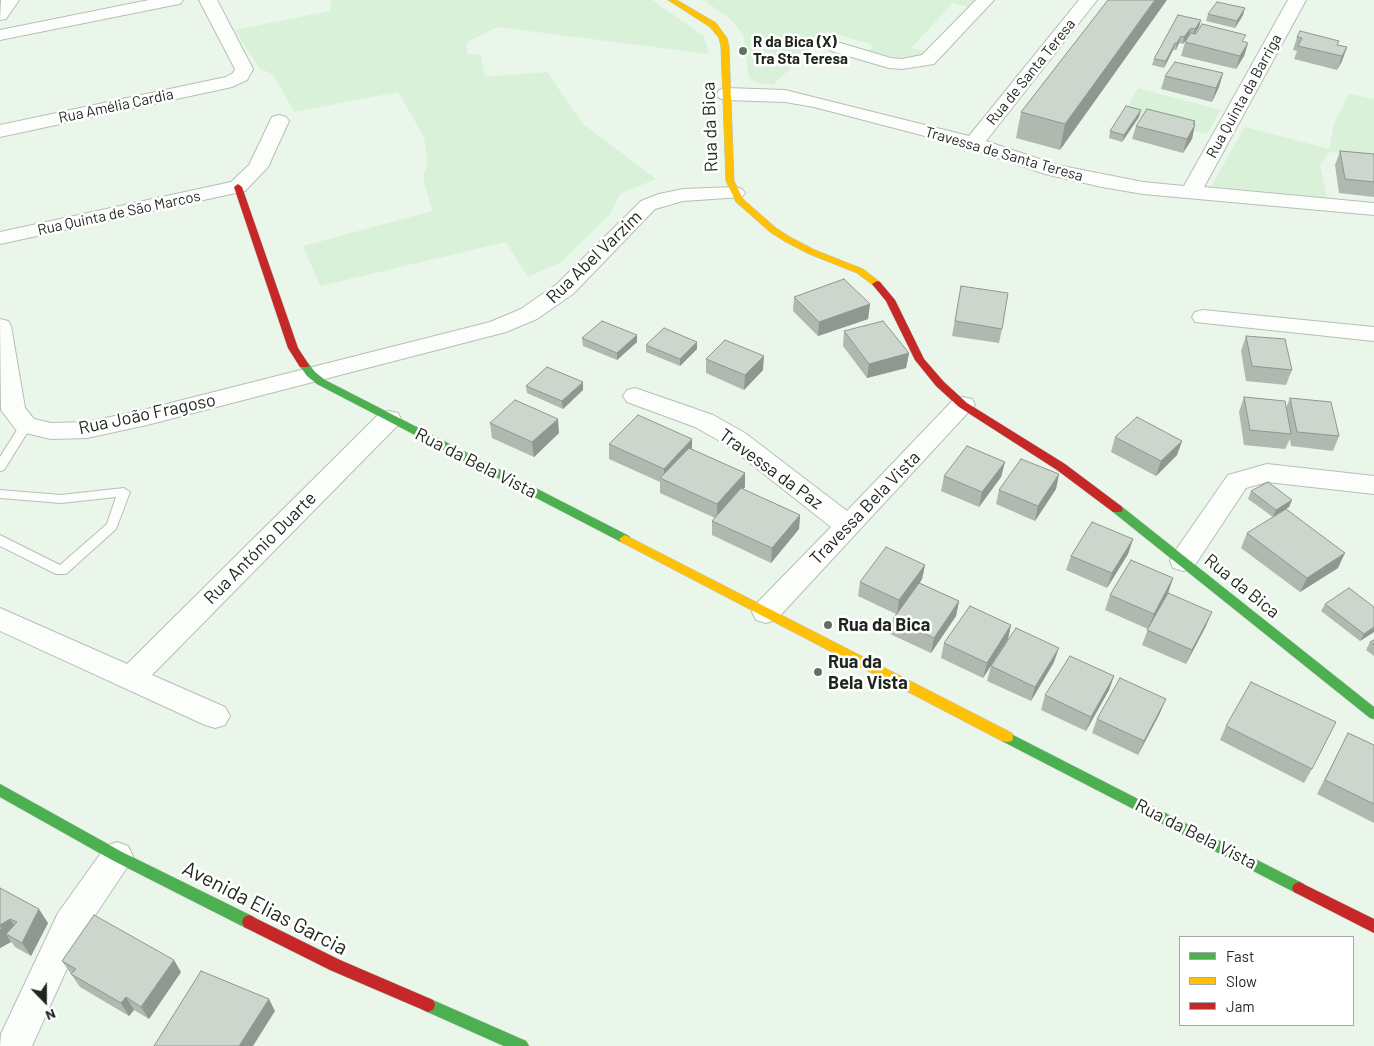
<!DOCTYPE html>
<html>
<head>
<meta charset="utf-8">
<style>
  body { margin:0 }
  #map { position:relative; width:1374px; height:1046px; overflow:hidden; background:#ebf6eb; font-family:Barlow,sans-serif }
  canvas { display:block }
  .legend { position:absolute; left:1179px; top:936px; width:175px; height:90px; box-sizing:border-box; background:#fff; border:1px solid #a5a8a5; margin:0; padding:6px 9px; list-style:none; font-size:15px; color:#1e261e }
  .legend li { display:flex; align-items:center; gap:10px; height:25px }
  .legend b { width:25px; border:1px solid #a5a8a5 }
  .north { position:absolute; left:20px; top:976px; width:50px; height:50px; -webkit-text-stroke:4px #fff; paint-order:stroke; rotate:158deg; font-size:14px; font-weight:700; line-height:20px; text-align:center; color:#1e261e }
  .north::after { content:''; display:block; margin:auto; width:18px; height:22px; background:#1e261e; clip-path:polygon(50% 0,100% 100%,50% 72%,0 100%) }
</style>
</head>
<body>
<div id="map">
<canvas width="1374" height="1046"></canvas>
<ul class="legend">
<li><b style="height:6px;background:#4caf50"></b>Fast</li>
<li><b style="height:6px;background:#ffc107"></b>Slow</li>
<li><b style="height:6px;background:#c62828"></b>Jam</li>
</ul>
<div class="north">N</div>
</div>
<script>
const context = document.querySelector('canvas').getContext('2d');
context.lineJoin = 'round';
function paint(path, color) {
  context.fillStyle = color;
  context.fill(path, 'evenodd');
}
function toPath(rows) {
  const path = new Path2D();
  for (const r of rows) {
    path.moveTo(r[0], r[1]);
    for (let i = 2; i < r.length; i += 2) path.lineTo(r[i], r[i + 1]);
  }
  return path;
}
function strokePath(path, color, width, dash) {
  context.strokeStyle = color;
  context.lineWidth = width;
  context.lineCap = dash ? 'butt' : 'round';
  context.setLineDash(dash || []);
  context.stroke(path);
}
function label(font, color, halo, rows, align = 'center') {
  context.font = font + ' Barlow,sans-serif';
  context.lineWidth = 5;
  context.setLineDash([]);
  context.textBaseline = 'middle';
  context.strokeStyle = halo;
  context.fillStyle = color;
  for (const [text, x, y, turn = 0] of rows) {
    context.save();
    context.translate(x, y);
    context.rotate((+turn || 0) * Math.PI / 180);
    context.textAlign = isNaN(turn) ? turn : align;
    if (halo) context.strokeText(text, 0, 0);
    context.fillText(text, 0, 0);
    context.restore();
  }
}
const green = toPath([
  [332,0,652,0,704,36,709,54,497,27,467,42,467,54,481,55,485,77,547,72,582,123,656,179,620,194,610,214,561,262,528,277,506,242,320,286,303,246,432,211,423,177,428,163,424,137,398,92,294,112,274,75,259,68,235,30,330,11],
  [704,0,974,0,968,7,953,3,911,48,927,52,924,54,899,58,869,51,874,45,828,32,773,85,757,83,749,78,743,34,731,20],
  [1138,88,1221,110,1207,134,1124,113],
  [1349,94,1374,99,1374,157,1329,152,1320,165,1327,198,1211,186,1245,127,1329,149,1334,124]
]);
const lane = toPath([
  [26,421,32,425,4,470,0,471,0,457,22,422,26,421],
  [124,488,130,492,116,529,66,574,56,574,0,546,0,535,60,565,107,524,116,497,61,503,0,498,0,490,61,495,124,488]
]);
const street = toPath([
  [1,0,19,0,6,19,0,20,1,0],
  [149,0,183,0,180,4,174,5,0,40,0,30,149,0],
  [199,0,217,0,253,69,247,80,232,87,0,137,0,125,226,77,233,73,235,69,199,0],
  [976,0,994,0,934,64,902,69,889,68,831,51,828,47,831,43,837,42,891,58,902,59,922,55,976,0],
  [1079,0,1097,0,986,141,1057,165,1143,182,1184,186,1288,0,1306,0,1204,187,1374,203,1374,215,1143,194,1102,187,1045,174,967,147,814,107,785,102,726,100,719,98,717,94,719,90,726,88,785,90,969,136,1079,0],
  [279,115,286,117,289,121,268,167,245,191,0,244,0,232,231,182,249,165,272,117,279,115],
  [735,187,742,189,745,193,742,197,683,201,655,209,573,294,537,319,506,332,147,425,87,438,51,439,17,431,1,410,0,319,8,321,11,326,25,408,34,419,51,423,87,422,147,409,490,322,521,309,557,284,641,201,659,194,683,189,735,187],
  [1203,310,1374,327,1374,341,1195,322,1192,317,1195,312,1203,310],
  [635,388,713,415,745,433,847,511,954,399,963,397,972,399,975,405,776,620,766,623,756,620,752,612,756,604,831,527,727,445,695,427,627,402,623,396,627,390,635,388],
  [389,411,398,413,401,419,398,425,152,675,225,707,230,716,225,725,215,728,205,725,0,631,0,608,127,664,380,413,389,411],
  [1267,464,1374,476,1374,494,1267,482,1246,488,1193,568,1183,571,1173,568,1170,561,1173,554,1228,475,1267,464],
  [117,842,128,846,133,856,128,866,82,935,32,1046,0,1046,1,1034,58,913,106,846,117,842]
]);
const fast = toPath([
  [304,362,308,363,315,372,325,380,629,536,631,539,629,542,621,542,317,384,307,376,299,365,304,362],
  [1117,505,1121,506,1374,707,1374,719,1370,718,1113,512,1111,509,1117,505],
  [1007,732,1304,884,1306,888,1304,892,1299,894,1294,892,1002,741,1001,737,1002,733,1007,732],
  [0,784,122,852,254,917,256,922,254,927,249,929,244,927,112,860,0,797,0,784],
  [428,998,526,1041,529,1046,504,1046,423,1010,421,1005,423,1000,428,998]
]);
const slow = toPath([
  [668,0,677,0,716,23,727,38,729,47,734,181,743,199,776,228,790,237,815,250,863,269,880,282,880,286,874,286,857,273,809,254,784,241,770,232,736,202,726,181,721,47,719,38,710,27,668,0],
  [625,535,1012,733,1013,737,1012,741,1007,742,1002,741,621,542,619,539,625,535]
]);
const jam = toPath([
  [238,184,242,187,298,348,309,365,308,367,300,367,288,348,234,187,238,184],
  [877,281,880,282,895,300,924,359,944,382,967,403,1065,464,1121,506,1123,509,1121,512,1113,512,1057,470,959,407,936,386,915,360,886,301,872,284,877,281],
  [1299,882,1374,919,1374,933,1294,892,1292,888,1294,884,1299,882],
  [249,915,340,960,433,1000,435,1005,433,1010,428,1012,330,970,244,927,242,922,244,917,249,915]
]);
const wall = toPath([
  [1108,0,1060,150,1016,138,1021,112],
  [1208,14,1243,15,1235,28,1206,21],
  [1178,15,1201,20,1199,27,1195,34,1248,43,1244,56,1236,69,1181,56,1185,42,1190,35,1189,35,1183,44,1179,43,1176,50,1173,50,1164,68,1152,65,1154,59],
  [1297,37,1339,41,1338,45,1347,47,1342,61,1337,70,1294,59,1297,51,1293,50],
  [1223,73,1219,87,1212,102,1161,89,1165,76],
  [1139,117,1122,142,1109,138,1110,131],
  [1195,121,1192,139,1183,153,1132,139,1136,126],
  [1340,151,1374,154,1374,197,1339,193,1335,165],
  [961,286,1002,329,999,343,952,336],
  [794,297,870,304,868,319,818,336,793,311],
  [844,331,909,353,906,368,867,378,843,346],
  [637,335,637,342,617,360,583,346,582,338],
  [1246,336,1292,370,1286,385,1246,381,1241,351],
  [697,342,697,349,680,366,646,352,646,345],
  [706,359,763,370,744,390,706,373],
  [526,386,583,390,563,409,527,393],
  [1244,397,1286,408,1290,398,1339,436,1333,451,1291,446,1290,439,1285,449,1244,445,1239,412],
  [490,423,559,433,534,457,492,438],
  [1115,437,1182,441,1177,455,1156,476,1111,452],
  [609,444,692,449,745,487,743,489,800,515,799,529,771,563,712,535,712,521,715,518,660,493,660,482,609,459],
  [1005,462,1001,477,979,507,941,491,944,476],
  [1059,474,1056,489,1035,521,996,504,999,490],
  [1251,491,1292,500,1289,507,1273,517,1248,499],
  [1247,533,1338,568,1300,592,1241,548],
  [1133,539,1128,554,1107,588,1066,570,1071,556],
  [925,565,922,579,920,583,959,601,956,616,931,653,890,634,893,619,896,614,858,596,860,582],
  [1173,578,1168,593,1157,614,1206,626,1186,664,1142,645,1148,629,1105,610,1110,595],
  [1325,604,1374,632,1360,641,1321,611],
  [1011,625,1008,639,983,678,941,658,944,643],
  [1374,640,1374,656,1366,650,1370,642],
  [1054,662,1031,701,987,681,991,666],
  [1114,676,1109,690,1086,731,1041,710,1045,695],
  [1160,713,1138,755,1092,733,1097,719],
  [1226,726,1312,769,1304,783,1220,740],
  [1348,733,1374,745,1374,823,1317,794],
  [0,888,48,923,31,956,15,947,10,940,11,942,0,948],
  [62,961,181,972,149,1019,134,1010,129,1016,80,987]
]);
const shadedWall = toPath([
  [1155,0,1167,0,1060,150,1065,124],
  [1245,8,1243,15,1235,28,1237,21],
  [1201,20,1199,27,1193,36,1195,29],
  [1191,28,1189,35,1183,44,1184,37],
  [1181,36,1179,43,1176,50,1177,43],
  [1175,43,1173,50,1164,68,1166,61],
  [1248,43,1244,56,1236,69,1240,56],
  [1347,47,1342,61,1337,70,1342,56],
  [1223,73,1219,87,1212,102,1216,88],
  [1141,110,1139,117,1122,142,1124,135],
  [1195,121,1193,130,1195,125,1192,139,1183,153,1187,139],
  [870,304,868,319,818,336,819,322],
  [637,335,637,342,617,360,617,353],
  [697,342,697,349,680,366,680,359],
  [909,353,906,368,867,378,869,364],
  [764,356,763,370,744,390,745,375],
  [583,382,583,390,563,409,562,401],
  [558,419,559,433,534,457,532,442],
  [692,439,692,453,664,480,664,469],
  [1182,441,1177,455,1156,476,1161,461],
  [1005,462,1001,477,979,507,982,492],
  [745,473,745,487,717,519,717,504],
  [1059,474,1056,489,1035,521,1038,506],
  [1292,500,1289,507,1273,517,1276,510],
  [800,515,799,529,771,563,772,548],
  [1133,539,1128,554,1107,588,1112,573],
  [1345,553,1338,568,1300,592,1307,578],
  [925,565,922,579,897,615,899,600],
  [1173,578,1168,593,1148,629,1154,614],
  [959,601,956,616,931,653,934,638],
  [1212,612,1206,626,1186,664,1192,650],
  [1011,625,1008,639,983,678,987,663],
  [1374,627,1374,632,1360,641,1364,634],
  [1059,648,1054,662,1031,701,1035,687],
  [1114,676,1109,690,1086,731,1091,717],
  [1166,699,1160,713,1138,755,1144,741],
  [39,909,48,923,31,956,22,943],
  [10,919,19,932,6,934,11,942,0,948,0,925],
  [174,960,181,972,149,1019,141,1007],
  [126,997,134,1010,129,1016,121,1003],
  [269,999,275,1011,253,1046,239,1046]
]);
const building = toPath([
  [1108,0,1155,0,1065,124,1021,112,1108,0],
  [1217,2,1245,8,1237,21,1208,14,1217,2],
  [1178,15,1201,20,1195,29,1191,28,1184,37,1181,36,1177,43,1175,43,1166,61,1154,59,1178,15],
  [1202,24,1246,35,1242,41,1248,43,1240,56,1185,42,1191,33,1196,34,1202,24],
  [1300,31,1339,41,1337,45,1347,47,1342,56,1298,46,1302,38,1297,37,1300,31],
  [1175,62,1223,73,1216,88,1165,76,1175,62],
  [1126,106,1141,110,1124,135,1110,131,1126,106],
  [1147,109,1195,121,1193,124,1195,125,1187,139,1136,126,1147,109],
  [1340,151,1374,154,1374,182,1345,179,1340,151],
  [844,279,870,304,819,322,794,297,844,279],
  [961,286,1008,293,1002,329,955,321,961,286],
  [602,321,637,335,617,353,582,338,602,321],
  [883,321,909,353,869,364,844,331,883,321],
  [664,328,697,342,680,359,646,345,664,328],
  [1246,336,1285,339,1292,370,1252,366,1246,336],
  [725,340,764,356,745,375,706,359,725,340],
  [547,367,583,382,562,401,526,386,547,367],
  [1244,397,1285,401,1291,434,1250,430,1244,397],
  [1290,398,1331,402,1339,436,1297,432,1290,398],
  [515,400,558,419,532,442,490,423,515,400],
  [638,415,692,439,664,469,609,444,638,415],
  [1137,417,1182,441,1161,461,1115,437,1137,417],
  [967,446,1005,462,982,492,944,476,967,446],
  [689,448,745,473,717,504,660,478,689,448],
  [1021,459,1059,474,1038,506,999,490,1021,459],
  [1268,482,1292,500,1276,510,1251,491,1268,482],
  [741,488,800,515,772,548,712,521,741,488],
  [1286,509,1345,553,1307,578,1247,533,1286,509],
  [1092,522,1133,539,1112,573,1071,556,1092,522],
  [886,547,925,565,899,600,860,582,886,547],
  [1131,560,1173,578,1154,614,1110,595,1131,560],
  [919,583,959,601,934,638,893,619,919,583],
  [1349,588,1374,607,1374,627,1364,634,1325,604,1349,588],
  [1168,593,1212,612,1192,650,1147,630,1168,593],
  [970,606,1011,625,987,663,944,643,970,606],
  [1016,628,1059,648,1035,687,991,666,1016,628],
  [1374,640,1374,645,1370,642,1374,640],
  [1070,656,1114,676,1091,717,1045,695,1070,656],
  [1120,678,1166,699,1144,741,1097,719,1120,678],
  [1251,682,1336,722,1312,769,1226,726,1251,682],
  [1348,733,1374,745,1374,804,1325,780,1348,733],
  [0,888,39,909,22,943,6,934,17,922,10,919,0,925,2,929,0,930,0,888],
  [94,915,174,960,141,1007,126,997,121,1003,71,974,76,969,62,961,94,915],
  [201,971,269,999,239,1046,154,1046,201,971]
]);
const markers = [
  [743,51,5,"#666f66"],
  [828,625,5,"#666f66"],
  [818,672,5,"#666f66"]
];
const farPoinames = [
  ["R da Bica (X)",753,42],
  ["Tra Sta Teresa",753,59]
];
const farStreetnames = [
  ["Rua de Santa Teresa",1031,72,-51],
  ["Rua Quinta da Barriga",1244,96,-61],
  ["Rua Amélia Cardia",116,106,-12],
  ["Travessa de Santa Teresa",1004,154,16],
  ["Rua Quinta de São Marcos",119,213,-12]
];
const streetNames = [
  ["Rua da Bica",710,127,-92],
  ["Rua Abel Varzim",594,257,-44],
  ["Rua João Fragoso",147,414,-12],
  ["Rua da Bela Vista",476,463,27],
  ["Travessa da Paz",771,469,36],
  ["Travessa Bela Vista",865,508,-46],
  ["Rua António Duarte",260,548,-45],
  ["Rua da Bica",1242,586,39],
  ["Rua da Bela Vista",1196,834,27]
];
const poiNames = [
  ["Rua da Bica",838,625],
  ["Rua da",828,662],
  ["Bela Vista",828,683]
];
const nearStreetnames = [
  ["Avenida Elias Garcia",265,908,27]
];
paint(green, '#d8f1d8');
strokePath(lane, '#b6bfb6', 2);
strokePath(street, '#b6bfb6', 2);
strokePath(fast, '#b6bfb6', 1);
strokePath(slow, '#b6bfb6', 1);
strokePath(jam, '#b6bfb6', 1);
paint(lane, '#fcfefc');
paint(street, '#fcfefc');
paint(fast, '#4caf50');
paint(slow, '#ffc107');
paint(jam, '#c62828');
paint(wall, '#b0b8b0');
paint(shadedWall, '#909690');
paint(building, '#cdd6cd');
strokePath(building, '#909690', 1);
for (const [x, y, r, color] of markers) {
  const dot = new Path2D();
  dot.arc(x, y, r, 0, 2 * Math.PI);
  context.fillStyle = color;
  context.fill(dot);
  strokePath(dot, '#fff', 2);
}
label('bold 15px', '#1e261e', '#fff', farPoinames, 'left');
label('15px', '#1e261e', '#fff', farStreetnames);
label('18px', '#1e261e', '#fff', streetNames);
label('bold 18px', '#1e261e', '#fff', poiNames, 'left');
label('21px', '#1e261e', '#fff', nearStreetnames);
</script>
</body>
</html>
